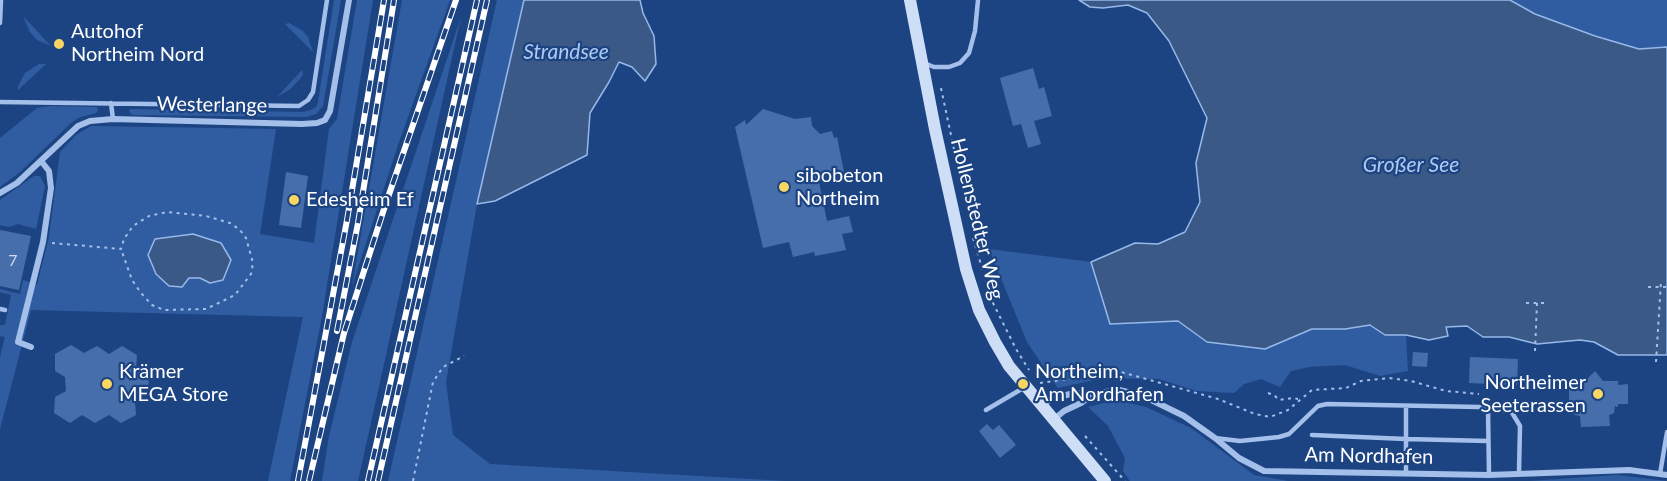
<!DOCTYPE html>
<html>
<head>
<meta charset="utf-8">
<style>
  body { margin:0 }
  canvas { display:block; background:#1d4482 }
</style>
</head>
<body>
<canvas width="1667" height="481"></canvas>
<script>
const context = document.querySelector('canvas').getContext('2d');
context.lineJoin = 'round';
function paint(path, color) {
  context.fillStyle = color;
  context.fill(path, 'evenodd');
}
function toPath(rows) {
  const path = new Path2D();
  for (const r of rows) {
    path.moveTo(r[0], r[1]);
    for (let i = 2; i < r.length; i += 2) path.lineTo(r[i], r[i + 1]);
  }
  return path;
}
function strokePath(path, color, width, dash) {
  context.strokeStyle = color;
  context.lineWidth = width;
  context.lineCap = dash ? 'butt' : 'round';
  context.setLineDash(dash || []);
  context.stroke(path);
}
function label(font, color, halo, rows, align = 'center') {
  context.font = font + ' Lato,sans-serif';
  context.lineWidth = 4.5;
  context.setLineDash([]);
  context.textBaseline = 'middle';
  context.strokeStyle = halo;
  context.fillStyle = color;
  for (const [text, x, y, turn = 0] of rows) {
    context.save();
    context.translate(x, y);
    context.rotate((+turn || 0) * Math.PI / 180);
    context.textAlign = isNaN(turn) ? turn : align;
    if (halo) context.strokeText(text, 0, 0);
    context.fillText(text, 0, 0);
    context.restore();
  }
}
const green = toPath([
  [334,0,341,0,323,106,316,114,307,117,133,115,129,112,130,109,303,112,311,110,316,107,318,102],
  [357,0,373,0,322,316,290,481,268,481,303,317,31,310,0,429,0,357,5,337,0,336,0,325,5,325,11,295,0,292,0,289,20,294,23,280,37,285,49,237,60,152,76,135,91,126,276,129,260,234,314,243,329,129,337,119],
  [402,0,450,0,398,145,352,286],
  [497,0,524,0,477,204,446,382,453,435,490,464,785,481,388,481],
  [1510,0,1667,0,1667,47,1639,50,1595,36,1535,14],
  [23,16,51,46,37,40,30,32],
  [461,17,358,481,322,481,329,436,352,342],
  [289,23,303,31,308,37,313,52,285,24],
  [39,64,46,64,18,90,18,86,25,73],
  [302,70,303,74,300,79,289,90,277,97],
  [50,106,97,107,98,110,96,113,78,118,71,123,20,172,0,187,0,138,37,108],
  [34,176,40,176,45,186,36,229,18,224,9,227,0,225,0,200],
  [989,249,1091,262,1110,324,1178,321,1207,342,1265,349,1312,329,1345,329,1370,325,1385,335,1406,335,1408,371,1380,376,1345,365,1309,367,1291,371,1280,387,1261,379,1244,384,1234,393,1197,391,1159,379,1103,378,1058,388,1027,342],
  [1115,400,1146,407,1191,428,1254,475,1288,481,1130,481,1123,471,1125,458,1108,426,1088,407],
  [1617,475,1667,481,1530,481]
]);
const water = toPath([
  [524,0,640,0,643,13,654,36,656,64,645,81,632,67,619,62,609,82,590,113,587,155,495,201,477,204,524,0],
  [1079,0,1510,0,1535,14,1595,36,1639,49,1667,47,1667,355,1618,355,1594,342,1580,340,1537,344,1509,337,1483,337,1467,326,1446,327,1448,336,1429,340,1406,335,1385,335,1370,325,1345,329,1312,329,1265,349,1207,342,1178,321,1110,324,1091,262,1135,243,1158,244,1185,232,1200,202,1196,163,1207,118,1169,41,1147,13,1128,5,1103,8,1090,7,1079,0],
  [193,234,221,243,231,260,223,280,210,283,200,278,189,278,182,287,169,286,156,274,148,255,155,239,193,234]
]);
const building = toPath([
  [1033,68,1039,89,1044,87,1052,116,1034,121,1041,144,1028,148,1021,124,1013,126,1000,78],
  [763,109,795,119,811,117,812,126,820,134,832,131,834,138,837,137,844,172,818,177,827,221,849,216,853,232,842,234,846,250,815,256,814,252,793,257,789,242,763,248,735,127,745,120,746,125],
  [286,172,308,176,301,228,279,225],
  [0,230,31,236,19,290,0,286],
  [71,345,84,353,97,346,109,354,122,346,137,355,136,369,149,377,148,393,135,401,136,415,121,423,109,415,95,423,82,415,70,423,54,413,55,397,66,391,65,377,55,371,55,354],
  [1413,352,1428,353,1427,367,1412,366],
  [1470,357,1518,359,1517,385,1469,383],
  [1595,371,1603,381,1618,381,1618,385,1628,384,1628,404,1618,404,1618,407,1615,406,1614,413,1609,415,1610,426,1581,427,1580,416,1575,415,1571,408,1569,408,1569,382,1584,382],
  [987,424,993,430,999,425,1016,445,1000,458,979,431]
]);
const path = toPath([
  [941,88,956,159],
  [973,238,992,301,1016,349,1029,370],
  [52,243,121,249,124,239,133,226,149,216,167,212,206,216,230,223,240,230,246,238,253,263,251,274,235,295,206,309,164,310,152,305,141,293,132,280,121,249],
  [1648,287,1667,287],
  [1526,303,1546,303],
  [1535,351,1537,303],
  [1656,362,1661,281],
  [1040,383,1121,372,1218,399,1255,414,1270,417,1288,410,1312,390,1346,388,1361,381,1389,378,1411,381,1446,391,1479,394],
  [1268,393,1274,395,1279,400,1293,398,1298,399],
  [1085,436,1125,481],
  [413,481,433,382,443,367,464,356]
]);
const lane = toPath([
  [0,23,1,0],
  [924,63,934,67,949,67,960,63,969,53,975,31,978,0],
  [0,102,299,106,308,100,313,92,327,0],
  [111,103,113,119],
  [0,309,5,310],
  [1406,406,1406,439,1488,441],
  [1488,408,1489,475],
  [986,410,1025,387],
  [1312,435,1406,439,1406,474],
  [1215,438,1240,441,1279,437,1289,434,1318,406,1327,404,1479,407,1511,411,1520,426,1519,472],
  [1660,474,1667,432]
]);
const street = toPath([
  [0,193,17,183,78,126,90,121,113,119,302,124,317,123,325,120,330,111,349,0],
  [31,347,18,342,43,242,51,188,49,171,41,161],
  [1041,406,1051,399,1074,393,1093,394,1119,390,1141,395,1184,416,1215,438,1239,458,1264,471,1489,475,1629,470,1667,475],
  [1053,420,1064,411,1081,403,1093,394]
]);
const secondary = toPath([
  [910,0,935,129,966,269,979,310,995,342,1009,366,1105,481]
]);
const rail = toPath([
  [337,331,358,223,394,0],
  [298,481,347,220,384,0],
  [309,481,344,333,384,209,456,0],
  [368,481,477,0],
  [378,481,487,0]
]);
const markers = [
  [59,44,6,"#f9d561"],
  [784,187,6,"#f9d561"],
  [294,200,6,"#f9d561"],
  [107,384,6,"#f9d561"],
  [1023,384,6,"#f9d561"],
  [1598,394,6,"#f9d561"]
];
const numberNames = [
  ["7",13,261]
];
const poiNames = [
  ["Autohof",71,32],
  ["Northeim Nord",71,55],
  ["sibobeton",796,176],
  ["Northeim",796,199],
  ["Edesheim Ef",306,200],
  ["Krämer",119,372],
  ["MEGA Store",119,395],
  ["Northeim,",1035,372],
  ["Am Nordhafen",1035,395],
  ["Northeimer",1586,383,"right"],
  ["Seeterassen",1586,406,"right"]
];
const streetNames = [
  ["Westerlange",212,105,1],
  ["Hollenstedter Weg",977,219,76],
  ["Am Nordhafen",1369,456,1]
];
const waterNames = [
  ["Strandsee",566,52],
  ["Großer See",1411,165]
];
paint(green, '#305da1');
paint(water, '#3b5986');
strokePath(water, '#96b9eb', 1.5);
paint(building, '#456eab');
strokePath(path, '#a3bfea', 2, [3, 4.5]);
strokePath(lane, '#a3bfea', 4.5);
strokePath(street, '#a3bfea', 6);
strokePath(secondary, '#cedef7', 12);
strokePath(rail, '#fff', 6);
strokePath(rail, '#1d4482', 4, [11]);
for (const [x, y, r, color] of markers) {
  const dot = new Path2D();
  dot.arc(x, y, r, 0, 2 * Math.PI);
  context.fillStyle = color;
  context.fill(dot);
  strokePath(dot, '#1d4482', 2);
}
label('16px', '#d0dbea', null, numberNames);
label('20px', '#fff', '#1d4482', poiNames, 'left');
label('20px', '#fff', '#1d4482', streetNames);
label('italic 21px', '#aecaf1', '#1d4482', waterNames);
</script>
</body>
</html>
